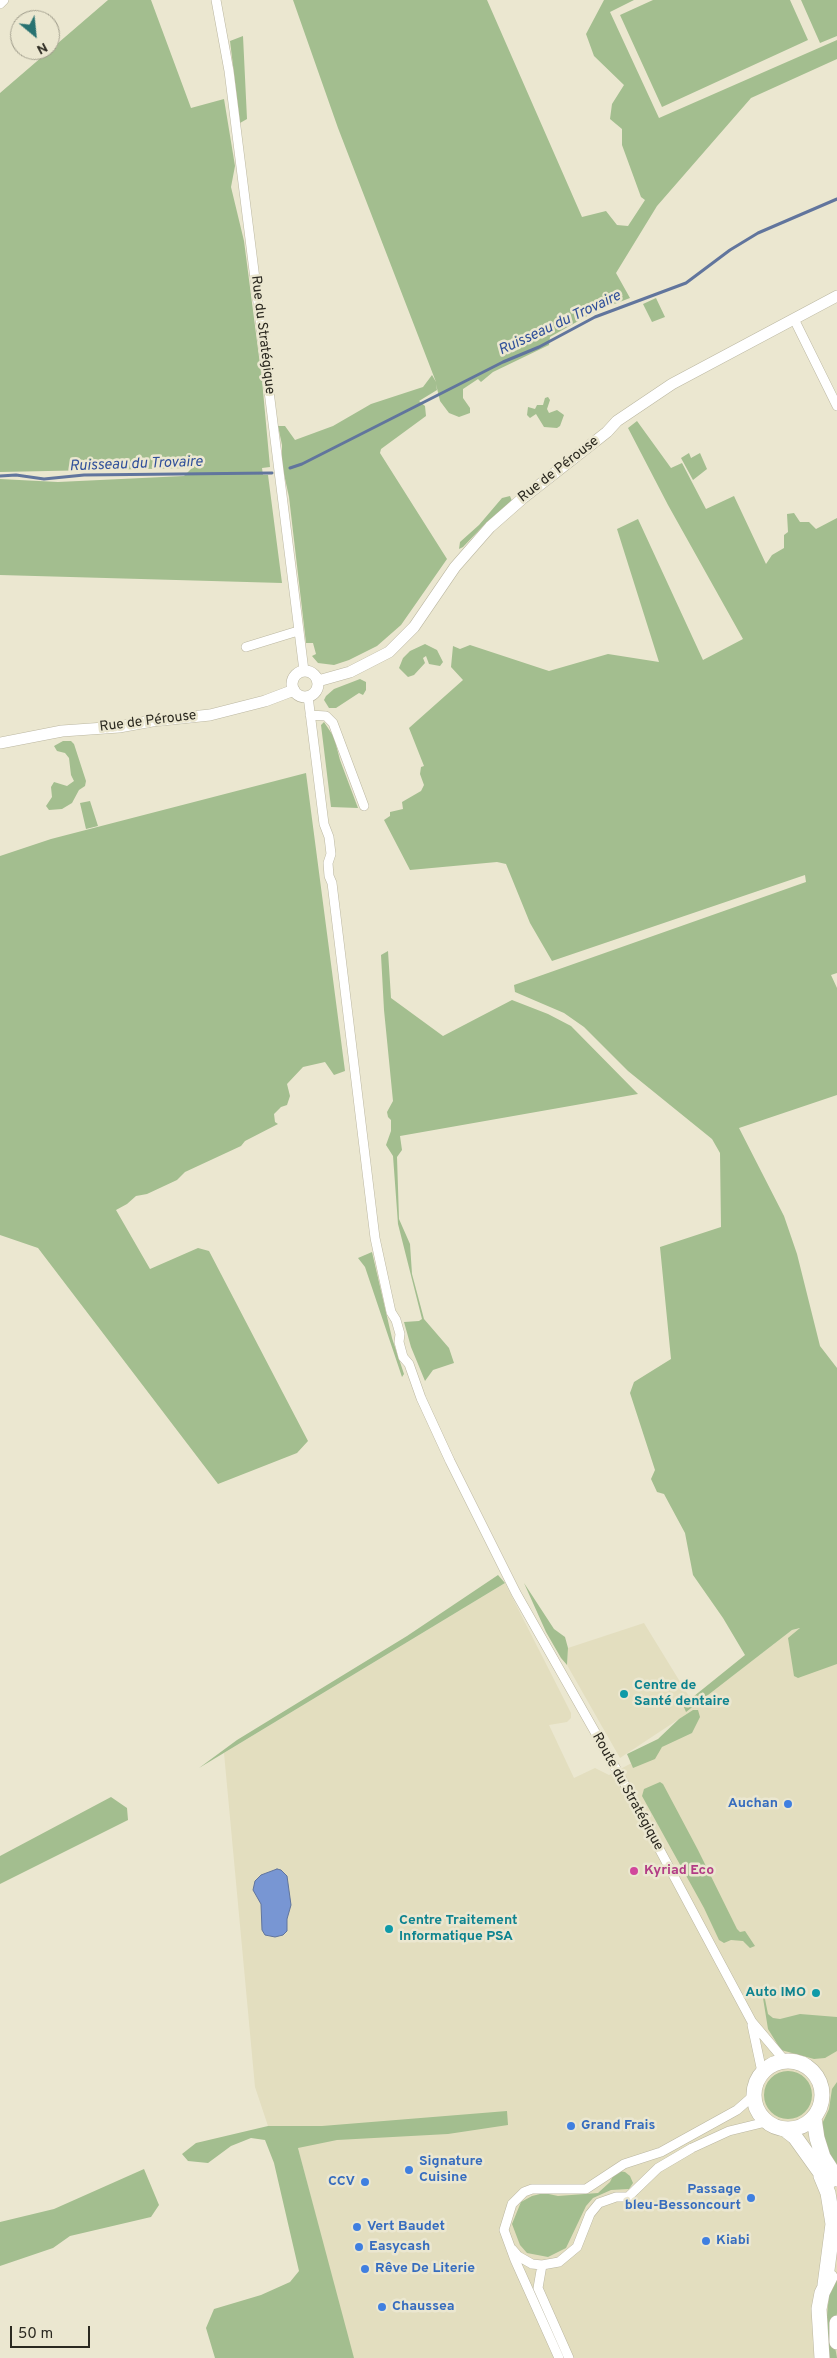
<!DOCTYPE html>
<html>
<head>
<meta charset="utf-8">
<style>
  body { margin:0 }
  #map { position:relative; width:837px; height:2358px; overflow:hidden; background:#ebe7d0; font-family:Overpass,sans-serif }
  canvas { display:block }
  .north { position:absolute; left:10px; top:10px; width:50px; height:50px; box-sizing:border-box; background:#ebe7d0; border:1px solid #9e9b8a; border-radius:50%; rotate:152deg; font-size:14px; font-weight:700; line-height:20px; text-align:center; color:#2b2920 }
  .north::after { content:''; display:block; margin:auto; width:18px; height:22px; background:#287271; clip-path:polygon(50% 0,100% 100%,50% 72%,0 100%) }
  .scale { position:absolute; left:10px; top:2326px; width:80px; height:22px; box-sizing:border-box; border:2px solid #2b2920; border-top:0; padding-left:6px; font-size:15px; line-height:18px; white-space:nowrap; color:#2b2920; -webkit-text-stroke:4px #ebe7d0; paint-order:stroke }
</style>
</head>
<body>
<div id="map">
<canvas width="837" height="2358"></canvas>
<div class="north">N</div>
<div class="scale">50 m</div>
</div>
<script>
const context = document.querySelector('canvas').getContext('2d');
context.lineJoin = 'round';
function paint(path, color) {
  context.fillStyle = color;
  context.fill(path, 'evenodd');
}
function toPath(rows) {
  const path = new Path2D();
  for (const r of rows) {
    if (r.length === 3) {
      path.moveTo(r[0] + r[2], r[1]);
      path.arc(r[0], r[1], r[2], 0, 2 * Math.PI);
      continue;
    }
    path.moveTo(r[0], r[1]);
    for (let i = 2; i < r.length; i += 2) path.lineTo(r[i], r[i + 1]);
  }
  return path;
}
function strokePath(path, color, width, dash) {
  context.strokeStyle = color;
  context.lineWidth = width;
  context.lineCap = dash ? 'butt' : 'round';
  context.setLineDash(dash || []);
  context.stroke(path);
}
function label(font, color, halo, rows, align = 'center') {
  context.font = font + ' Overpass,sans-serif';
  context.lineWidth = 5;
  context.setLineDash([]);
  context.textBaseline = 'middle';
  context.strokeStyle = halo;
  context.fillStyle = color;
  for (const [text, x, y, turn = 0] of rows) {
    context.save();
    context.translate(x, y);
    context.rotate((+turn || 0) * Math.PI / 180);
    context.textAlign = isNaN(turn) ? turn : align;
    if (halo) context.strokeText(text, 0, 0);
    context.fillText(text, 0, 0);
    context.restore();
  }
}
const built = toPath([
  [505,1583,571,1713,571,1718,567,1722,549,1725,574,1778,595,1768,609,1775,662,1747,679,1719,620,1758,567,1665,568,1648,644,1623,690,1698,683,1705,731,1677,792,1630,802,1628,837,1659,837,2358,354,2358,351,2353,298,2148,268,2126,255,2087,224,1753]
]);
const green = toPath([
  [108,0,151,0,191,108,224,99,235,166,231,187,244,241,262,380,270,467,262,468,263,475,268,475,282,583,0,575,0,479,58,482,184,476,192,468,0,472,0,93],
  [293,0,487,0,582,217,606,211,617,225,628,226,645,200,641,197,622,145,622,129,610,119,612,104,624,85,594,56,586,34,604,0,634,0,610,12,659,118,837,40,837,59,751,98,657,206,616,273,630,298,596,311,550,337,549,345,493,372,481,382,478,379,463,389,463,398,470,408,470,413,459,417,449,413,440,401,436,384,437,390,419,401,425,406,426,416,381,449,380,453,447,559,401,625,377,646,349,660,334,665,318,663,312,656,316,654,313,643,306,643,289,497,282,465,282,445,278,426,285,426,295,440,333,426,371,404,423,387,432,375,436,382,338,128],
  [653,0,790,0,808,40,662,107,620,15],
  [801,0,837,0,837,36,820,43],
  [243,36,247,119,240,123,230,41],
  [656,298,665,317,652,322,643,304],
  [548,397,550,400,547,409,549,413,557,410,564,415,560,426,557,428,544,427,536,414,530,418,527,415,528,407,535,409,537,405,543,405,545,398],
  [637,421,671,468,682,463,706,509,734,496,766,564,772,555,784,548,784,535,788,532,787,514,794,513,800,522,809,522,816,529,837,518,837,973,831,975,837,988,837,1095,739,1128,784,1216,797,1254,820,1346,837,1368,837,1664,798,1678,794,1676,788,1638,800,1628,792,1630,686,1712,683,1705,745,1655,723,1618,693,1575,685,1533,664,1494,657,1492,651,1479,655,1470,630,1393,634,1382,671,1359,660,1247,721,1227,720,1153,712,1139,628,1071,584,1027,564,1013,515,992,514,985,806,882,805,875,552,961,530,923,506,864,497,862,410,870,384,820,390,816,390,812,403,809,402,802,421,791,424,785,420,774,421,767,424,766,409,728,463,680,451,667,453,646,460,649,470,645,549,671,608,654,659,662,617,529,638,519,703,660,743,639,668,505,628,428],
  [689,453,691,458,700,453,707,469,693,480,681,458],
  [510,496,512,501,486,523,463,547,459,549,460,542,479,525,502,498],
  [425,644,437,650,443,662,440,666,429,664,426,656,423,658,425,663,414,675,408,677,399,668,403,658,410,651],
  [360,679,366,682,366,690,363,695,359,693,336,708,329,708,324,700,326,696,334,689],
  [324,722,334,737,340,760,358,808,331,807,321,725],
  [63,741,71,741,74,744,86,781,85,786,79,790,72,803,62,809,49,810,46,806,52,797,51,787,54,782,67,786,74,781,71,775,69,758,65,753,57,751,54,746],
  [306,773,345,1071,334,1075,325,1062,303,1067,287,1084,290,1096,287,1105,281,1107,274,1114,275,1122,278,1124,245,1141,241,1146,185,1172,177,1180,147,1194,136,1196,127,1204,116,1210,150,1269,198,1248,209,1251,308,1441,297,1453,218,1484,38,1248,0,1235,0,856,51,839],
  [90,801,98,826,86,829,80,803],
  [388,951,391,998,443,1036,512,1000,548,1014,571,1026,638,1094,400,1136,402,1150,397,1157,399,1219,410,1244,412,1274,424,1319,449,1348,454,1363,433,1370,425,1381,411,1347,404,1322,419,1321,422,1319,398,1224,393,1156,386,1145,391,1131,391,1120,388,1117,387,1112,393,1101,384,1010,381,955],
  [372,1252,392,1338,404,1374,402,1377,365,1267,358,1258],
  [498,1575,505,1583,199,1768,237,1740,407,1636],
  [524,1583,554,1629,565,1637,568,1648,567,1665,561,1658,546,1632],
  [693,1710,698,1710,700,1717,692,1733,662,1747,655,1759,633,1768,627,1754,658,1739,679,1719],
  [660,1782,663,1784,698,1850,737,1929,740,1932,745,1931,755,1946,750,1948,743,1941,731,1940,724,1943,719,1940,704,1908,642,1796,644,1789],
  [111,1797,127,1808,128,1820,0,1884,0,1856],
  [763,1998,765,1999,768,2014,773,2018,780,2019,800,2014,837,2017,837,2051,825,2058,814,2059,781,2050,768,2029],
  [788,2095,24],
  [837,2082,837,2171,824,2146,822,2124,829,2109,832,2089],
  [507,2111,508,2125,448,2134,337,2140,298,2148,354,2358,215,2358,206,2328,214,2309,261,2295,290,2282,299,2271,274,2163,265,2140,251,2138,231,2146,208,2163,188,2161,182,2154,196,2143,268,2126,322,2126],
  [144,2169,159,2205,151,2217,70,2236,53,2248,0,2266,0,2222,54,2209],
  [619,2171,625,2172,630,2176,633,2183,629,2189,611,2190,593,2198,586,2206,566,2248,548,2257,527,2253,520,2245,512,2224,521,2202,532,2196,544,2193,558,2196,598,2193,610,2182,614,2174],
  [837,2279,837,2313,833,2336,837,2358,827,2358,825,2336,829,2295,832,2283]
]);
const water = toPath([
  [277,1869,281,1870,287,1876,291,1905,287,1919,287,1931,283,1935,275,1937,265,1935,262,1930,261,1904,253,1890,255,1881,261,1875,277,1869]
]);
const stream = toPath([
  [290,468,302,464,503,362,539,347,595,317,686,283,730,250,758,233,837,199],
  [0,476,16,475,44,479,84,475,272,473]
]);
const minor = toPath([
  [216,0,229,71,304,671],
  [0,4,4,0],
  [794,319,837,406],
  [246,647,298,631],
  [308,696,324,824,329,837,331,854,328,863,329,876,332,883,375,1238,391,1312,396,1320,400,1334,399,1342,403,1357,409,1364,421,1398,450,1461,516,1593,624,1783,752,2022,785,2061],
  [310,715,326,716,333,723,364,806],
  [752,2025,762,2072],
  [512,2249,518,2256,532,2264,542,2265,559,2262,577,2247,590,2214,599,2203,616,2197,628,2197,658,2168,692,2148,729,2131,766,2122],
  [542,2265,538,2288,569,2358],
  [559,2358,515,2260,504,2230,512,2204,524,2192,532,2189,586,2189,624,2164,661,2152,737,2110,753,2096]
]);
const tertiary = toPath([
  [305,684,13],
  [318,681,350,672,389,652,414,627,455,567,490,527,523,498,607,432,617,421,672,384,837,296],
  [0,743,62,731,119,727,152,721,210,715,265,701,294,690]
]);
const primary = toPath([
  [788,2095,34],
  [814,2118,817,2138,823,2157,837,2179],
  [786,2130,795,2137,828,2183],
  [821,2176,828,2193,833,2224,825,2285],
  [837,2323,837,2342],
  [822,2358,819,2309,822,2293,830,2277]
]);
const markers = [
  [624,1694,5,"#0f9aa8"],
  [788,1804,5,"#3f7fe0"],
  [634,1871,5,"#d1479c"],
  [389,1929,5,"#0f9aa8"],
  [816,1993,5,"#0f9aa8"],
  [571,2126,5,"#3f7fe0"],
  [409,2170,5,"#3f7fe0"],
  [365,2182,5,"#3f7fe0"],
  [751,2198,5,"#3f7fe0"],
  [357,2227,5,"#3f7fe0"],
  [706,2241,5,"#3f7fe0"],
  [359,2247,5,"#3f7fe0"],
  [365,2269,5,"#3f7fe0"],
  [382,2307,5,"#3f7fe0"]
];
const streetNames = [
  ["Rue du Stratégique",262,335,83],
  ["Rue de Pérouse",559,470,-38],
  ["Rue de Pérouse",148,722,-7],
  ["Route du Stratégique",627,1792,61]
];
const cultureNames = [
  ["Centre de",634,1686],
  ["Santé dentaire",634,1702],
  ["Centre Traitement",399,1921],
  ["Informatique PSA",399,1937],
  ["Auto IMO",806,1993,"right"]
];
const shopNames = [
  ["Auchan",778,1804,"right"],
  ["Grand Frais",581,2126],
  ["Signature",419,2162],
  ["Cuisine",419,2178],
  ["CCV",355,2182,"right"],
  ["Passage",741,2190,"right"],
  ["bleu-Bessoncourt",741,2206,"right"],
  ["Vert Baudet",367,2227],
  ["Kiabi",716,2241],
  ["Easycash",369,2247],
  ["Rêve De Literie",375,2269],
  ["Chaussea",392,2307]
];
const hotelNames = [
  ["Kyriad Eco",644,1871]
];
const waterNames = [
  ["Ruisseau du Trovaire",560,324,-25],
  ["Ruisseau du Trovaire",136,465,-2]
];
paint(built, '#e3debf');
paint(green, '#a3be8f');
paint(water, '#7896d3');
strokePath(water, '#61759d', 1);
strokePath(stream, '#61759d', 3);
strokePath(minor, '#bbb7a1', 10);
strokePath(tertiary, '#bbb7a1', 12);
strokePath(primary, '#bbb7a1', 16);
strokePath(minor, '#fff', 9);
strokePath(tertiary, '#fff', 11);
strokePath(primary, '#fff', 15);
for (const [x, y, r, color] of markers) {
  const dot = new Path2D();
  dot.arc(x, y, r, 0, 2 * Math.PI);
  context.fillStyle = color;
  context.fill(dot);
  strokePath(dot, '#ebe7d0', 2);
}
label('14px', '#2b2920', '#ebe7d0', streetNames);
label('bold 14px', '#0d838f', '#ebe7d0', cultureNames, 'left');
label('bold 14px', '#366cbe', '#ebe7d0', shopNames, 'left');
label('bold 14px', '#b23c85', '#ebe7d0', hotelNames, 'left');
label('italic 15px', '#30509a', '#ebe7d0', waterNames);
</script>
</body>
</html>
